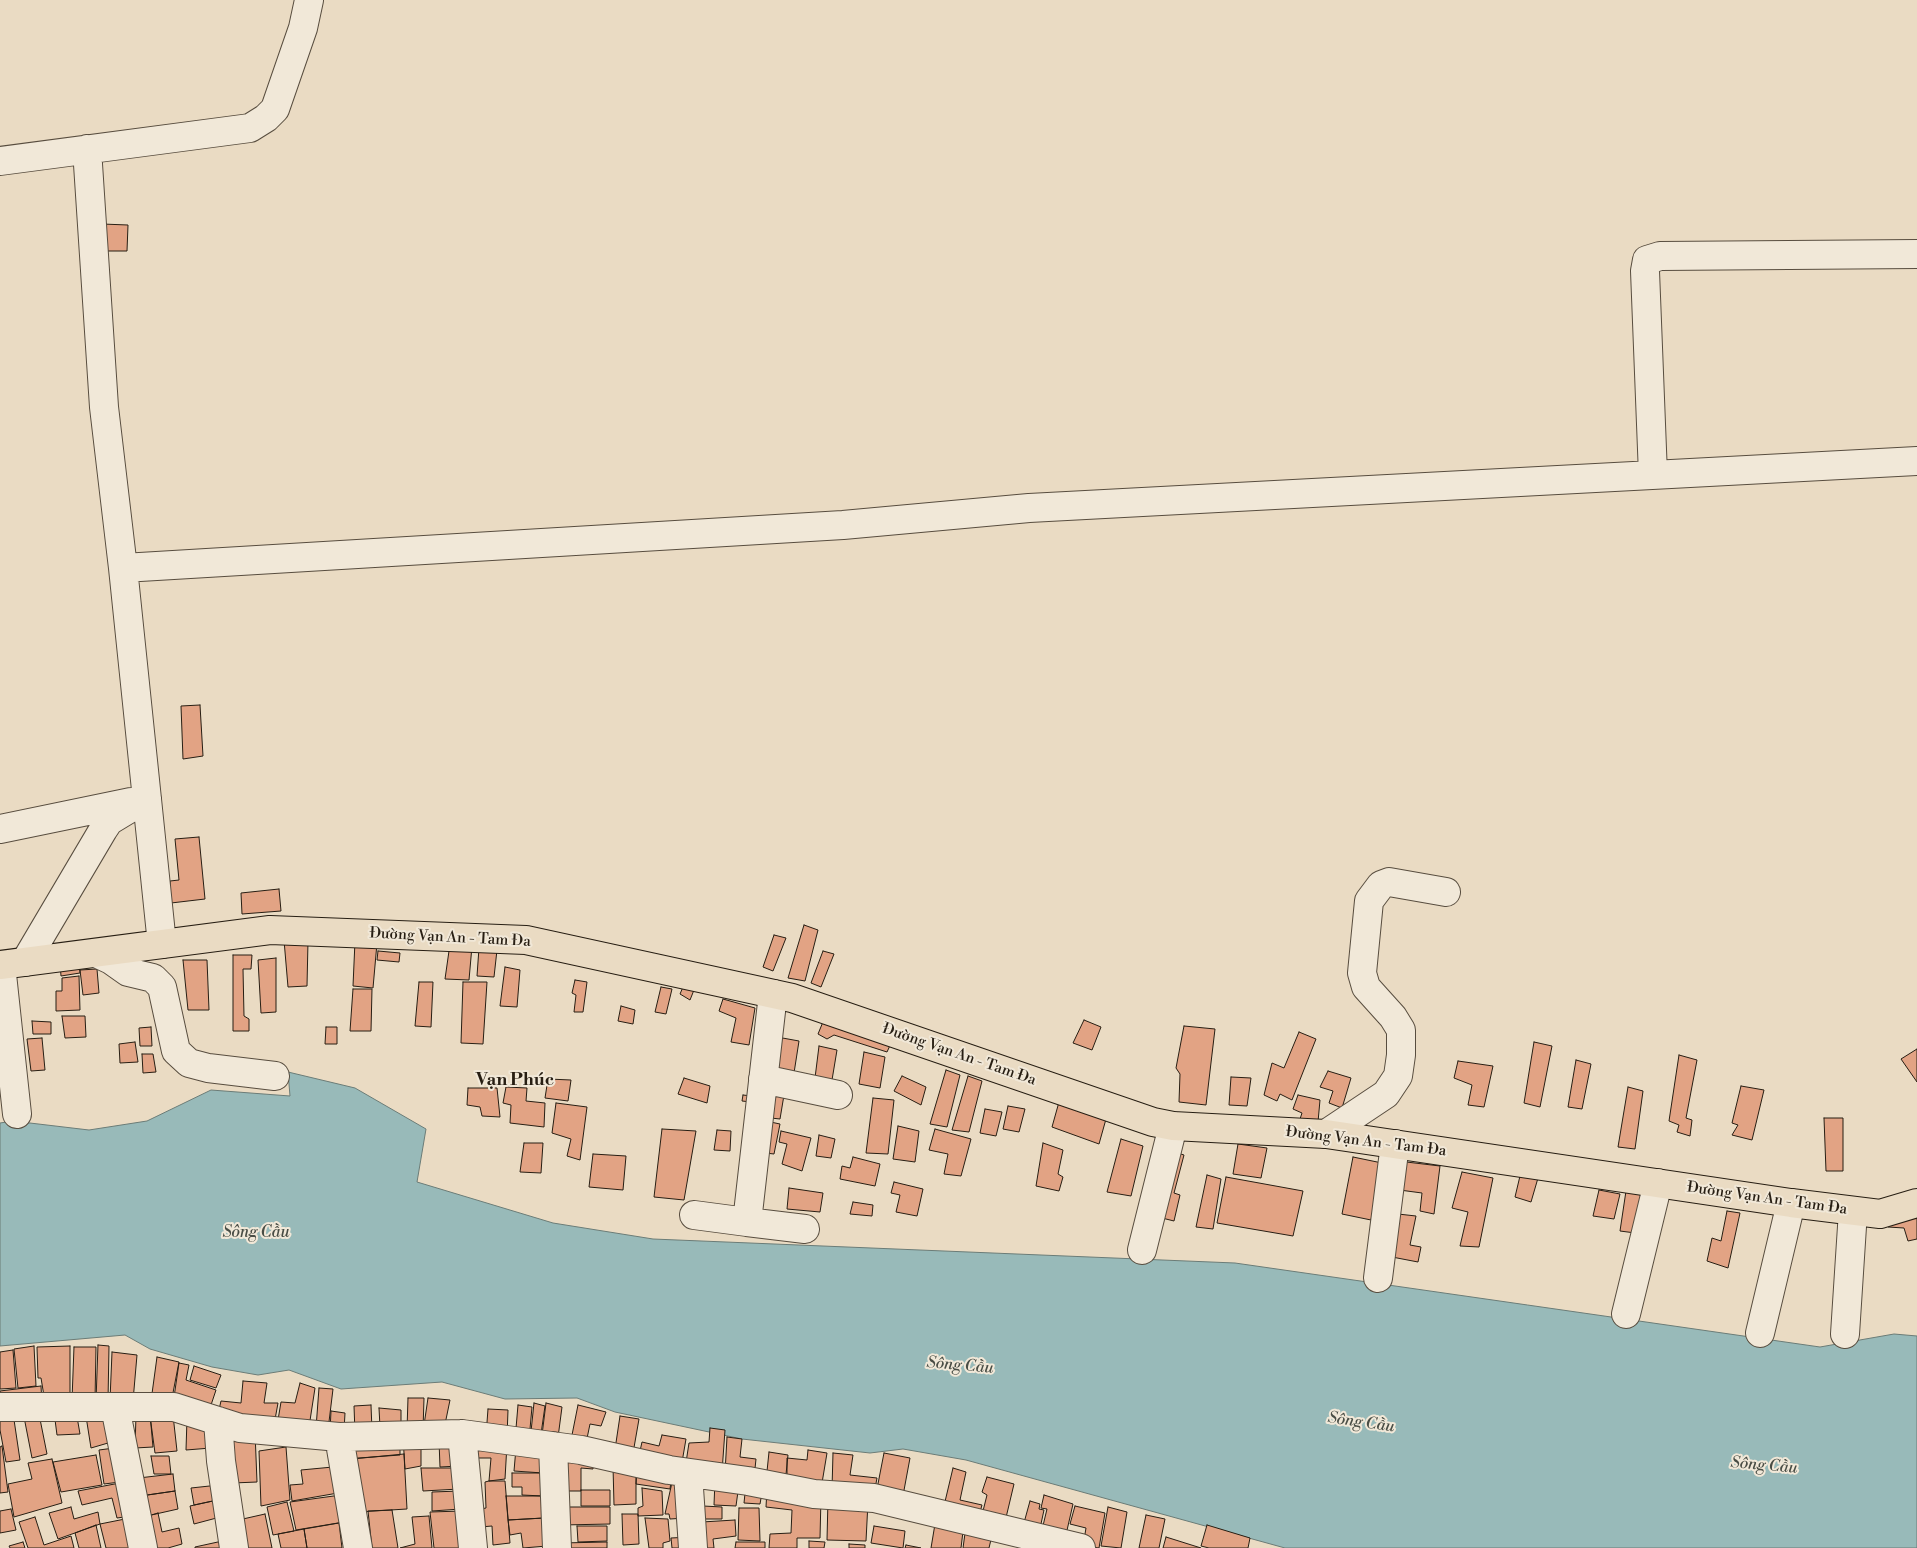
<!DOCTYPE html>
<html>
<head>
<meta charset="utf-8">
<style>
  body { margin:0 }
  canvas { display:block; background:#eadbc3 }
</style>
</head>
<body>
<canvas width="1917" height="1548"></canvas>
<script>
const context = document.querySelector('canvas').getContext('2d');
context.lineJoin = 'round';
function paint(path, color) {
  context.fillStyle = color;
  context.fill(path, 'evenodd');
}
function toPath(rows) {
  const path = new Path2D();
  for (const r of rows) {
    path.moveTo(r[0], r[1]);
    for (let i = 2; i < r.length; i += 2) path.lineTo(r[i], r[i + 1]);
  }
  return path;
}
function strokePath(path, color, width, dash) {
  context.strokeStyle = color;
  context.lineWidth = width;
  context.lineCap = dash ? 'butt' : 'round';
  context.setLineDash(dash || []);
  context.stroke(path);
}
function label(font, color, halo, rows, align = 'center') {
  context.font = font + ' "Libre Bodoni",serif';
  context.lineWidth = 4;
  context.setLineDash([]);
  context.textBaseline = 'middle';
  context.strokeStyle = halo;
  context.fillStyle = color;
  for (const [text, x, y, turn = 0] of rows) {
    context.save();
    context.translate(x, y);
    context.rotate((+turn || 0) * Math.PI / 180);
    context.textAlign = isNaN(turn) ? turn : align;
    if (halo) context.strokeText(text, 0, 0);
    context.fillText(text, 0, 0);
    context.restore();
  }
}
const water = toPath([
  [288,1072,355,1088,426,1129,417,1182,553,1223,653,1239,1235,1263,1820,1347,1894,1334,1917,1336,1917,1548,1285,1548,966,1460,903,1449,870,1453,742,1439,615,1412,577,1398,505,1399,442,1382,341,1389,289,1370,258,1375,212,1367,150,1349,125,1335,0,1346,0,1123,13,1121,89,1130,147,1121,211,1090,290,1096,288,1072]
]);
const building = toPath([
  [102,224,128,225,127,251,101,251,102,224],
  [200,705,203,756,183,759,181,706,200,705],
  [199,837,205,899,171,903,170,881,179,880,175,839,199,837],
  [279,889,281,911,242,914,241,893,279,889],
  [804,925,818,930,805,981,788,978,804,925],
  [774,935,786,938,773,971,763,967,774,935],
  [284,940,308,941,307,986,288,987,284,940],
  [355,941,377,943,373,988,353,986,355,941],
  [450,944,472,946,469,980,445,979,450,944],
  [479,948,497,950,494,977,477,976,479,948],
  [378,951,400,953,399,962,377,960,378,951],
  [823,951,834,954,821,987,811,983,823,951],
  [233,955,252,955,251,969,243,969,244,1016,249,1019,249,1031,233,1031,233,955],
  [276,958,276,1012,261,1013,258,960,276,958],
  [183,960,207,960,209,1010,188,1010,183,960],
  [79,961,80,973,61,976,60,963,79,961],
  [505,967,520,970,517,1007,500,1006,505,967],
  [97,969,99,993,83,995,80,970,97,969],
  [79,976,80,1010,56,1011,56,991,62,991,62,978,79,976],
  [575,980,587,982,583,1012,574,1012,576,995,572,993,575,980],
  [419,982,433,982,431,1027,415,1026,419,982],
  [463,982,487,982,483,1044,461,1043,463,982],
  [696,985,690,1000,680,994,683,987,696,985],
  [661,987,672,989,666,1014,655,1012,661,987],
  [353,989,372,989,371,1031,350,1031,353,989],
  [723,999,755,1008,749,1045,731,1042,736,1018,719,1011,723,999],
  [621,1006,635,1010,633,1024,618,1021,621,1006],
  [62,1016,85,1016,86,1037,65,1038,62,1016],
  [825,1017,893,1039,887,1052,834,1035,827,1039,818,1034,825,1017],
  [1084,1020,1101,1027,1092,1050,1073,1043,1084,1020],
  [32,1021,51,1022,51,1034,33,1034,32,1021],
  [1184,1026,1215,1029,1206,1105,1179,1102,1180,1074,1176,1068,1184,1026],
  [151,1027,152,1046,140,1046,139,1028,151,1027],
  [326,1027,337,1027,337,1044,325,1044,326,1027],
  [1299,1032,1316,1039,1292,1100,1280,1094,1277,1101,1264,1095,1272,1063,1284,1068,1299,1032],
  [777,1037,799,1041,794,1073,772,1069,777,1037],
  [42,1038,45,1070,31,1071,27,1039,42,1038],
  [135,1042,138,1062,120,1063,119,1044,135,1042],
  [1534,1042,1552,1046,1540,1107,1524,1103,1534,1042],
  [819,1046,837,1050,832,1080,815,1078,819,1046],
  [1917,1049,1917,1082,1901,1059,1917,1049],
  [864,1052,885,1057,880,1088,859,1084,864,1052],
  [142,1054,153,1054,156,1072,143,1073,142,1054],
  [1679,1055,1697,1060,1686,1118,1692,1120,1690,1136,1677,1132,1679,1125,1669,1121,1679,1055],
  [1576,1060,1591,1064,1582,1109,1568,1107,1576,1060],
  [1458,1061,1493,1066,1484,1107,1468,1105,1472,1085,1454,1078,1458,1061],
  [946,1070,960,1075,947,1127,930,1124,946,1070],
  [1328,1071,1351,1078,1342,1108,1329,1103,1333,1091,1320,1087,1328,1071],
  [902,1076,926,1087,921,1105,894,1091,902,1076],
  [968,1076,982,1081,969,1132,952,1130,968,1076],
  [1231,1077,1251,1078,1247,1106,1229,1105,1231,1077],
  [684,1078,710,1086,707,1103,678,1094,684,1078],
  [548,1079,571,1080,568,1101,545,1098,548,1079],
  [766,1085,785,1089,780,1119,762,1117,766,1085],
  [1741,1086,1764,1090,1752,1140,1732,1135,1738,1125,1732,1123,1741,1086],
  [506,1087,527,1088,526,1101,545,1103,544,1127,510,1123,511,1105,503,1103,506,1087],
  [1628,1087,1643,1091,1635,1149,1618,1147,1628,1087],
  [468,1088,497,1088,500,1117,482,1116,480,1107,467,1105,468,1088],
  [743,1095,760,1097,760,1103,742,1101,743,1095],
  [1298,1095,1320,1100,1318,1122,1300,1119,1302,1113,1293,1109,1298,1095],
  [873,1098,894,1100,888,1154,866,1153,873,1098],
  [1059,1102,1106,1119,1099,1144,1052,1127,1059,1102],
  [556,1103,587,1107,580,1160,567,1156,571,1139,552,1133,556,1103],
  [1008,1106,1025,1109,1019,1132,1003,1129,1008,1106],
  [985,1109,1002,1112,996,1136,980,1133,985,1109],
  [1824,1118,1843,1118,1843,1171,1826,1171,1824,1118],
  [761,1120,780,1124,774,1154,757,1152,761,1120],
  [898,1126,919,1131,915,1162,893,1159,898,1126],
  [662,1129,696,1131,684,1200,654,1197,662,1129],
  [935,1129,971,1139,961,1176,944,1174,948,1154,929,1150,935,1129],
  [717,1130,731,1131,730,1151,714,1150,717,1130],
  [781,1131,811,1138,802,1171,782,1164,787,1144,779,1142,781,1131],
  [819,1135,835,1139,831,1158,816,1156,819,1135],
  [1121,1139,1143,1146,1131,1196,1107,1192,1121,1139],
  [524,1143,543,1143,541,1173,520,1172,524,1143],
  [1043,1143,1063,1150,1058,1174,1063,1177,1059,1191,1036,1186,1043,1143],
  [1238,1144,1267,1148,1261,1178,1233,1174,1238,1144],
  [1171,1151,1184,1155,1174,1193,1180,1195,1174,1221,1158,1217,1171,1151],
  [593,1154,626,1156,623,1190,589,1187,593,1154],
  [853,1157,880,1164,875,1186,840,1179,842,1166,850,1168,853,1157],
  [1353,1157,1382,1163,1371,1220,1342,1214,1353,1157],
  [1398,1161,1440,1166,1434,1214,1420,1211,1422,1193,1392,1189,1398,1161],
  [1462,1172,1493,1178,1479,1247,1460,1246,1468,1212,1452,1208,1462,1172],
  [1207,1175,1221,1179,1213,1229,1196,1227,1207,1175],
  [1520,1176,1538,1178,1531,1202,1515,1197,1520,1176],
  [1226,1177,1303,1191,1293,1236,1217,1223,1226,1177],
  [894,1182,923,1189,917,1216,896,1212,900,1195,891,1193,894,1182],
  [789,1188,823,1193,820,1212,787,1209,789,1188],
  [1599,1190,1620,1194,1614,1219,1593,1216,1599,1190],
  [1626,1191,1651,1195,1643,1234,1620,1231,1626,1191],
  [853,1202,873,1205,872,1216,850,1214,853,1202],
  [1917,1206,1917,1239,1908,1241,1904,1228,1888,1227,1892,1212,1917,1206],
  [1727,1211,1740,1213,1728,1268,1707,1261,1712,1238,1721,1241,1727,1211],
  [1398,1214,1416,1216,1410,1245,1421,1247,1418,1262,1392,1257,1398,1214],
  [98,1345,109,1346,108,1401,96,1401,98,1345],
  [34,1346,36,1386,18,1388,14,1349,34,1346],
  [70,1346,70,1402,45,1402,41,1378,38,1378,37,1347,70,1346],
  [74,1347,96,1347,95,1401,72,1400,74,1347],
  [13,1350,16,1388,0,1389,0,1352,13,1350],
  [112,1352,137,1355,133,1401,110,1400,112,1352],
  [157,1357,179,1362,171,1403,151,1401,157,1357],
  [179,1363,189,1365,186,1380,216,1390,208,1414,173,1404,179,1363],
  [194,1366,221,1375,216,1388,190,1380,194,1366],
  [243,1381,267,1383,264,1403,278,1403,274,1425,218,1414,221,1401,241,1403,243,1381],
  [300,1383,315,1388,309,1427,277,1426,281,1402,295,1403,300,1383],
  [41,1386,42,1403,1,1405,0,1391,41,1386],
  [319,1388,333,1389,328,1430,316,1428,319,1388],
  [408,1398,424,1398,423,1430,407,1430,408,1398],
  [428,1398,450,1400,443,1434,423,1432,428,1398],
  [534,1403,545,1406,540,1441,530,1441,534,1403],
  [546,1403,562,1407,557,1445,541,1443,546,1403],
  [371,1405,372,1430,355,1433,354,1406,371,1405],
  [518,1405,532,1407,529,1440,515,1440,518,1405],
  [578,1405,606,1412,601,1426,590,1424,585,1448,570,1445,578,1405],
  [379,1408,401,1410,401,1429,380,1427,379,1408],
  [488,1409,508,1410,507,1437,486,1436,488,1409],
  [85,1410,104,1410,108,1443,91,1448,85,1410],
  [76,1411,80,1434,57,1435,54,1412,76,1411],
  [331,1411,345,1413,344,1431,330,1431,331,1411],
  [13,1413,20,1460,6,1462,0,1430,0,1414,13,1413],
  [39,1414,47,1454,32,1458,24,1417,39,1414],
  [150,1414,153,1447,135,1448,136,1415,150,1414],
  [173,1415,177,1451,155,1453,150,1416,173,1415],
  [620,1416,639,1419,632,1459,614,1456,620,1416],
  [187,1419,209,1423,211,1448,186,1450,187,1419],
  [710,1428,725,1430,722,1472,685,1469,689,1443,709,1442,710,1428],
  [232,1432,255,1432,257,1482,233,1483,232,1432],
  [662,1435,686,1439,681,1468,638,1460,642,1442,659,1446,662,1435],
  [400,1437,400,1455,345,1459,343,1439,400,1437],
  [403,1437,421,1437,421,1466,405,1469,403,1437],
  [727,1437,742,1439,740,1457,756,1459,754,1478,725,1473,727,1437],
  [439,1441,459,1442,459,1466,440,1467,439,1441],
  [466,1441,507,1444,505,1479,489,1481,491,1458,465,1458,466,1441],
  [2,1446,8,1492,0,1493,0,1447,2,1446],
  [122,1447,120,1482,104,1484,99,1450,122,1447],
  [286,1447,290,1500,261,1506,259,1451,286,1447],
  [516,1448,544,1449,543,1473,514,1471,516,1448],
  [808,1450,827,1453,821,1489,787,1485,787,1458,807,1460,808,1450],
  [567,1452,594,1456,593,1469,581,1468,581,1491,567,1491,567,1452],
  [769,1452,788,1455,785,1484,766,1481,769,1452],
  [833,1453,853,1455,850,1475,877,1478,874,1494,832,1489,833,1453],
  [884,1453,910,1458,902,1501,876,1494,884,1453],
  [404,1454,407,1509,357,1512,352,1459,404,1454],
  [96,1455,102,1485,61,1492,53,1462,96,1455],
  [151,1456,169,1456,171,1474,154,1474,151,1456],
  [52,1459,62,1503,14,1517,8,1484,32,1479,28,1463,52,1459],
  [613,1466,636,1468,636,1504,614,1505,613,1466],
  [333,1467,338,1493,292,1501,290,1485,303,1484,301,1470,333,1467],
  [421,1468,458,1468,459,1489,423,1491,421,1468],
  [953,1468,966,1472,960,1500,982,1505,978,1519,943,1510,953,1468],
  [637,1469,672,1474,670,1489,636,1484,637,1469],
  [512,1473,543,1473,543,1496,522,1495,522,1487,512,1487,512,1473],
  [173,1474,175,1491,133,1497,130,1479,173,1474],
  [987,1477,1014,1484,1004,1526,981,1519,987,1495,982,1492,987,1477],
  [673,1478,686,1518,670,1519,669,1514,665,1514,673,1478],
  [715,1480,739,1484,736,1506,714,1505,715,1480],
  [489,1481,505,1481,510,1543,493,1545,492,1526,480,1527,476,1510,486,1508,485,1482,489,1481],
  [125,1482,132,1516,117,1518,112,1498,82,1505,78,1491,125,1482],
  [746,1484,763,1487,760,1504,744,1503,746,1484],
  [219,1485,222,1499,194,1505,191,1488,219,1485],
  [642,1488,662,1491,663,1515,638,1516,638,1508,643,1506,642,1488],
  [767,1489,821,1497,820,1538,797,1538,797,1548,769,1548,770,1534,791,1533,792,1510,766,1507,767,1489],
  [581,1490,610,1490,610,1506,581,1506,581,1490],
  [175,1491,178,1509,138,1518,134,1497,175,1491],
  [460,1491,461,1509,432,1511,432,1492,460,1491],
  [341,1495,344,1522,296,1530,290,1502,341,1495],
  [1044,1495,1073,1504,1065,1539,1041,1534,1047,1509,1041,1508,1044,1495],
  [506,1496,543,1496,544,1518,508,1520,506,1496],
  [222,1499,224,1516,194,1524,190,1506,222,1499],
  [828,1499,868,1502,866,1541,827,1540,828,1499],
  [1030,1501,1040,1504,1039,1509,1044,1510,1039,1533,1022,1530,1030,1501],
  [287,1502,294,1531,273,1535,267,1507,287,1502],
  [703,1506,722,1507,722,1519,704,1519,703,1506],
  [1075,1506,1105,1513,1099,1548,1083,1546,1086,1528,1070,1524,1075,1506],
  [71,1507,74,1519,98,1512,100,1524,58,1539,49,1513,71,1507],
  [561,1507,610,1507,610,1524,562,1525,561,1507],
  [1108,1507,1127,1512,1121,1548,1101,1546,1108,1507],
  [739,1508,759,1508,760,1541,738,1540,739,1508],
  [11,1509,16,1530,0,1533,0,1511,11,1509],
  [392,1510,398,1548,372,1548,368,1511,392,1510],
  [462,1511,465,1548,434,1548,430,1512,462,1511],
  [158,1513,162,1532,179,1528,182,1544,168,1548,147,1548,138,1519,158,1513],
  [265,1514,272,1548,237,1548,234,1521,265,1514],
  [622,1514,638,1514,639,1544,623,1545,622,1514],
  [1146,1515,1165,1519,1159,1548,1139,1548,1146,1515],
  [429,1516,432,1548,400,1548,415,1544,412,1517,429,1516],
  [35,1517,44,1545,71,1536,74,1548,28,1548,19,1522,35,1517],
  [544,1518,547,1546,523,1548,521,1533,510,1535,508,1520,544,1518],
  [645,1518,668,1519,670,1541,663,1543,663,1548,649,1548,645,1518],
  [936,1518,964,1523,961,1548,931,1548,936,1518],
  [125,1519,133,1548,106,1548,100,1524,125,1519],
  [735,1520,736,1536,713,1539,714,1548,697,1548,702,1522,735,1520],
  [339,1523,342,1548,307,1548,304,1529,339,1523],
  [96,1525,101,1548,79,1548,75,1533,96,1525],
  [1207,1525,1250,1538,1248,1548,1209,1548,1201,1546,1207,1525],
  [577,1526,607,1526,607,1541,578,1542,577,1526],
  [874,1526,905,1531,903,1548,871,1543,874,1526],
  [966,1526,993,1531,989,1548,963,1548,966,1526],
  [304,1529,307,1548,281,1548,278,1534,304,1529],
  [691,1537,691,1548,672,1548,671,1538,691,1537],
  [1166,1537,1201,1548,1163,1548,1166,1537],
  [227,1540,229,1548,195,1548,195,1547,227,1540],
  [809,1541,825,1542,824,1548,809,1548,809,1541],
  [23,1542,25,1548,10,1548,9,1546,23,1542],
  [607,1542,607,1548,561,1548,561,1543,607,1542],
  [736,1542,765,1542,765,1548,735,1548,736,1542],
  [849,1544,865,1545,865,1548,849,1548,849,1544],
  [906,1545,921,1548,905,1548,906,1545]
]);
const minor = toPath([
  [87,149,104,407,123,568],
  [0,161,250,128,266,118,275,109,303,28,309,0],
  [1653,475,1645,271,1647,260,1660,256,1917,254],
  [0,829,131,802],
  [162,944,123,568,843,525,1029,508,1917,461],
  [96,953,111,960,128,972,153,978,162,987,176,1051,189,1063,208,1068,275,1076],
  [25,962,103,830,109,821,147,798],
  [1,965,17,1114],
  [773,994,747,1222,805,1229],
  [763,1079,838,1095],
  [1326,1134,1386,1094,1398,1076,1401,1055,1401,1030,1393,1017,1366,987,1362,973,1369,901,1381,885,1389,882,1446,892],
  [694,1215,747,1222],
  [1142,1250,1173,1126],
  [1378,1278,1395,1144],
  [1626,1314,1658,1183],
  [1760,1333,1791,1203],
  [1845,1334,1853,1211],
  [0,1407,174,1407,240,1428,339,1437,358,1548],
  [115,1407,143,1548],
  [218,1421,221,1461,234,1548],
  [462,1434,473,1548],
  [339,1437,462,1434,581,1450,669,1470,748,1481,814,1494,874,1498,1081,1548],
  [553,1446,557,1548],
  [688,1473,693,1548]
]);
const major = toPath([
  [0,965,270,930,526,940,792,998,1153,1122,1173,1126,1326,1134,1791,1203,1880,1214,1917,1203]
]);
const streetNames = [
  ["Đường Vạn An - Tam Đa",450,938,3],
  ["Đường Vạn An - Tam Đa",959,1055,19],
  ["Đường Vạn An - Tam Đa",1366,1142,7],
  ["Đường Vạn An - Tam Đa",1767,1199,8]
];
const waterNames = [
  ["Sông Cầu",256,1233],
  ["Sông Cầu",960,1366,5],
  ["Sông Cầu",1361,1423,8],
  ["Sông Cầu",1764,1466,5]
];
const quarterNames = [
  ["Vạn Phúc",515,1081]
];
paint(water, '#98bab9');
strokePath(water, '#6b7c77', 1);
paint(building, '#e2a384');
strokePath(building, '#271e13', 1);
strokePath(minor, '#584d3f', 30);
strokePath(major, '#271e13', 30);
strokePath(minor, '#f1e8d8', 28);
strokePath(major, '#eadbc3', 28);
label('15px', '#271e13', '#f1e8d8', streetNames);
label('italic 16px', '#494d45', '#f1e8d8', waterNames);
label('bold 18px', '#271e13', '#f1e8d8', quarterNames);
</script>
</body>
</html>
